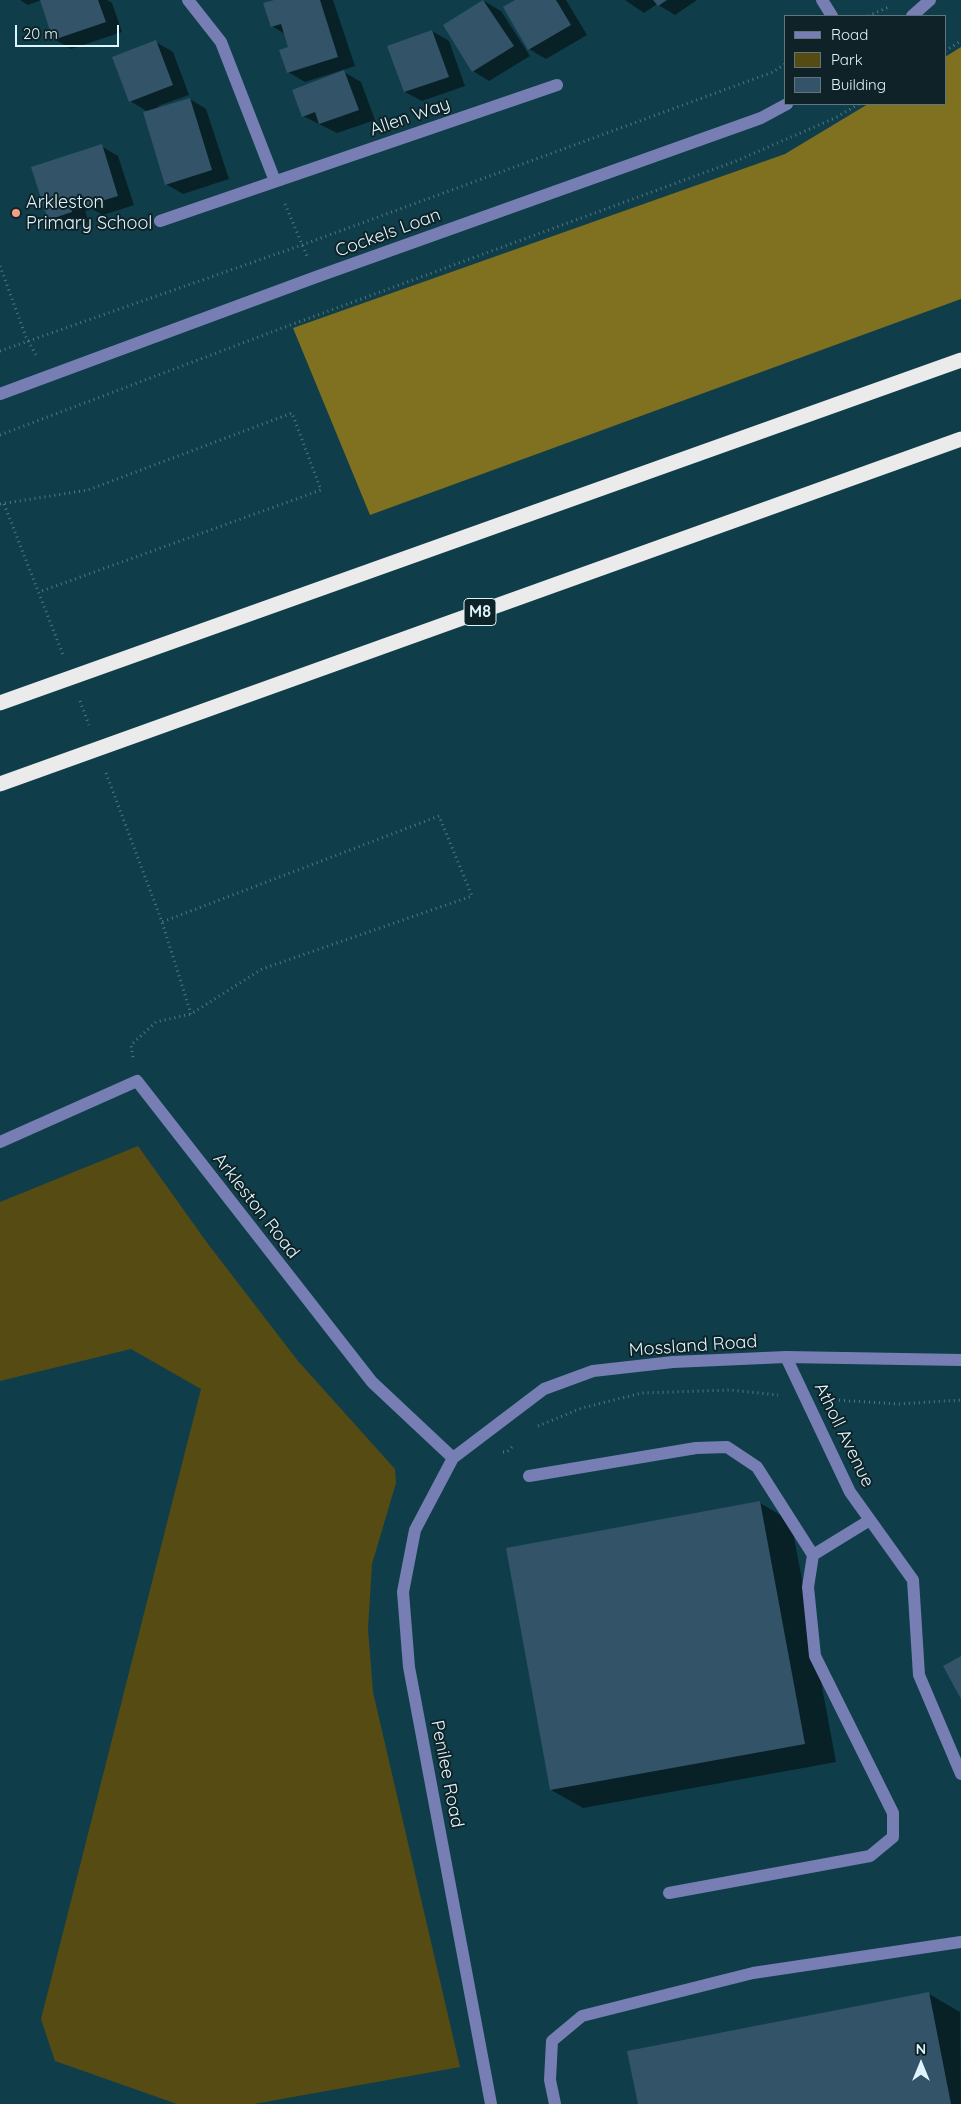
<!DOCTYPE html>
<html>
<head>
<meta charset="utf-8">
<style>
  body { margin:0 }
  #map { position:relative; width:961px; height:2104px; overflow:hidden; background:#0f3e4a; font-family:Quicksand,sans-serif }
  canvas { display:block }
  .legend { position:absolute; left:784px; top:15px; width:162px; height:90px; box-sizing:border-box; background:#0f2227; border:1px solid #61767c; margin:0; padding:6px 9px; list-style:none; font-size:15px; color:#ddf5fc }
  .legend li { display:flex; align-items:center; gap:10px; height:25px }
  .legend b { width:25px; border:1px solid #61767c }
  .north { position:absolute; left:896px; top:2039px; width:50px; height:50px; -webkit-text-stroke:4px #0f2227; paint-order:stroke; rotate:0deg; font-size:14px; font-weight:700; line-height:20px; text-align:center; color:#ddf5fc }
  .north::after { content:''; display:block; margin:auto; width:18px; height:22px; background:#ddf5fc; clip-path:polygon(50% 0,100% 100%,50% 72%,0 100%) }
  .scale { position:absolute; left:15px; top:25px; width:104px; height:22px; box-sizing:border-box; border:2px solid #ddf5fc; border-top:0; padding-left:6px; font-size:15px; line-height:18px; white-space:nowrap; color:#ddf5fc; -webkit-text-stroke:4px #0f2227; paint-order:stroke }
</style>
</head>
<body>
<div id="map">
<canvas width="961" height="2104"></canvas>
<ul class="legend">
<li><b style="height:6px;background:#777eb4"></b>Road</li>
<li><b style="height:14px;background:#564b12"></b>Park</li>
<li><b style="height:14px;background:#325368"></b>Building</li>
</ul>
<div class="north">N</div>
<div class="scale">20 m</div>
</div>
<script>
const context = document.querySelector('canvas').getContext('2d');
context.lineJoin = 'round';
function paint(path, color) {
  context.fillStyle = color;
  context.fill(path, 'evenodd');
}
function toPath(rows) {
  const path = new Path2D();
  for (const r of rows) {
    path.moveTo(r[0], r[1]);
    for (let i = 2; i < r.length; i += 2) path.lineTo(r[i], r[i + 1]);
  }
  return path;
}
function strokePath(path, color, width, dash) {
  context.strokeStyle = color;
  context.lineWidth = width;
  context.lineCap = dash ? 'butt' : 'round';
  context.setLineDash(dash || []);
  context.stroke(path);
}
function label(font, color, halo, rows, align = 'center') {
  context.font = font + ' Quicksand,sans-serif';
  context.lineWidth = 4;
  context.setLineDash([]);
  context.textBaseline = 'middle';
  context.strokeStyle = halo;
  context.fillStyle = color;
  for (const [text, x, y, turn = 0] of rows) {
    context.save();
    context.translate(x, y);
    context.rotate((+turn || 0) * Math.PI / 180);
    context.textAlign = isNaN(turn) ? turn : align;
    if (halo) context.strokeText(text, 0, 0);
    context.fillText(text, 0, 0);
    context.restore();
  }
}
const green = toPath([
  [138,1146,208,1244,298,1361,395,1469,396,1483,372,1564,368,1629,373,1692,460,2067,254,2104,177,2104,55,2061,41,2019,201,1389,131,1349,0,1381,0,1202]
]);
const forest = toPath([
  [961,47,961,299,370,515,293,328,785,154,868,104,945,104,945,57]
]);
const shadow = toPath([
  [20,0,107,0,112,3,122,32,71,49,54,39,41,0,28,5],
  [278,0,333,0,355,66,305,82,288,72,290,48,285,34,272,26],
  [517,0,566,0,587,35,546,59,529,49],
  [625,0,697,0,675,15,657,4,644,13],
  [484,1,501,11,530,56,489,81,473,71,444,26],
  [432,31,449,41,465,86,422,101,405,92],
  [156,42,173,52,189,95,158,106,159,108,190,99,206,109,229,179,183,194,166,184,148,112,130,101],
  [344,72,361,82,375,120,337,133,303,116],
  [101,146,118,156,134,205,103,215,92,209,85,211,89,222,66,229,49,219],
  [760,1503,791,1521,836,1762,583,1808,551,1790],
  [929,1994,960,2012,961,2104,639,2104]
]);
const building = toPath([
  [40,0,98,0,106,22,53,40],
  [274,0,320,0,338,57,287,73,279,50,288,47,281,24,271,27,263,3],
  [483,0,514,46,472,72,443,25],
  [515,0,556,0,571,25,528,50,503,7],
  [653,0,667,0,658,6],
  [432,30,449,77,404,92,387,46],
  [156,40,173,85,129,102,112,57],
  [344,70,359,110,319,124,315,112,302,117,292,90],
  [190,98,212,170,165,185,143,112],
  [102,144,118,196,85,206,82,197,69,201,72,212,48,220,31,167],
  [760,1501,805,1744,550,1790,506,1548],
  [961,1656,961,1699,943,1666],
  [929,1992,951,2104,638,2104,627,2051]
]);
const path = toPath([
  [868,16,891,6],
  [945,51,961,41],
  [285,204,307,256],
  [0,266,26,337,36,355],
  [0,351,302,245,773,72,785,64],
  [0,435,277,330,736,161,835,118,859,104],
  [0,504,88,490,292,413,321,490,39,592],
  [4,504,63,655],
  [80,701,89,725],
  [106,773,162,922,191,1014],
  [133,1057,131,1045,156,1022,191,1014,262,969,472,896,439,816,162,922],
  [834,1400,899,1404,961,1400],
  [538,1426,582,1408,642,1393,730,1390,778,1395],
  [503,1452,507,1452,514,1445]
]);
const minor = toPath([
  [188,0,221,42,275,181],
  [822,0,832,16],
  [912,16,930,0],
  [160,221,557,85],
  [0,394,316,277,761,118,787,104],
  [0,1142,137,1081,372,1382,453,1458],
  [786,1357,850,1492,913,1580,919,1675,961,1774],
  [529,1476,696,1448,727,1447,757,1467,813,1555,808,1587,815,1656,893,1813,893,1837,870,1856,669,1893],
  [813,1555,870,1520],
  [491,2104,409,1667,403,1592,415,1530,453,1458,544,1389,593,1371,673,1362,786,1357,961,1360],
  [555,2104,550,2080,552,2041,582,2016,753,1973,961,1942]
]);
const highway = toPath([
  [0,703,961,360],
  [0,784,961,439]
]);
const markers = [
  [16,213,5,"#f39f84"]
];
const shields = [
  [480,612,32]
];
const shieldNames = [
  ["M8",480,612]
];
const streetNames = [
  ["Allen Way",410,117,-19],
  ["Cockels Loan",388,233,-20],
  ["Arkleston Road",256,1206,52],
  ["Mossland Road",693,1346,-4],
  ["Atholl Avenue",844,1435,64],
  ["Penilee Road",447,1774,79]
];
const poiNames = [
  ["Arkleston",26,203],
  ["Primary School",26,224]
];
paint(green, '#564b12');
paint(forest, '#807121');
paint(shadow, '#0007');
paint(building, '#325368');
strokePath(path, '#507882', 3, [1, 4]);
strokePath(minor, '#777eb4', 12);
strokePath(highway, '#ebebeb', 15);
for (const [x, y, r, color] of markers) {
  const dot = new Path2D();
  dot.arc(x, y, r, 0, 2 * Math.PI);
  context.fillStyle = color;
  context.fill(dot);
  strokePath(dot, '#0f2227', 2);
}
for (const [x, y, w] of shields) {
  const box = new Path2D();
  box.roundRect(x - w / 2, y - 13.5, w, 27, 4);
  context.fillStyle = '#0f2227';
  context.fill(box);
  strokePath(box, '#ddf5fc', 1);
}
label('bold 16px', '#ddf5fc', null, shieldNames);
label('18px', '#ddf5fc', '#0f2227', streetNames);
label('18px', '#ddf5fc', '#0f2227', poiNames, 'left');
</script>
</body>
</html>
